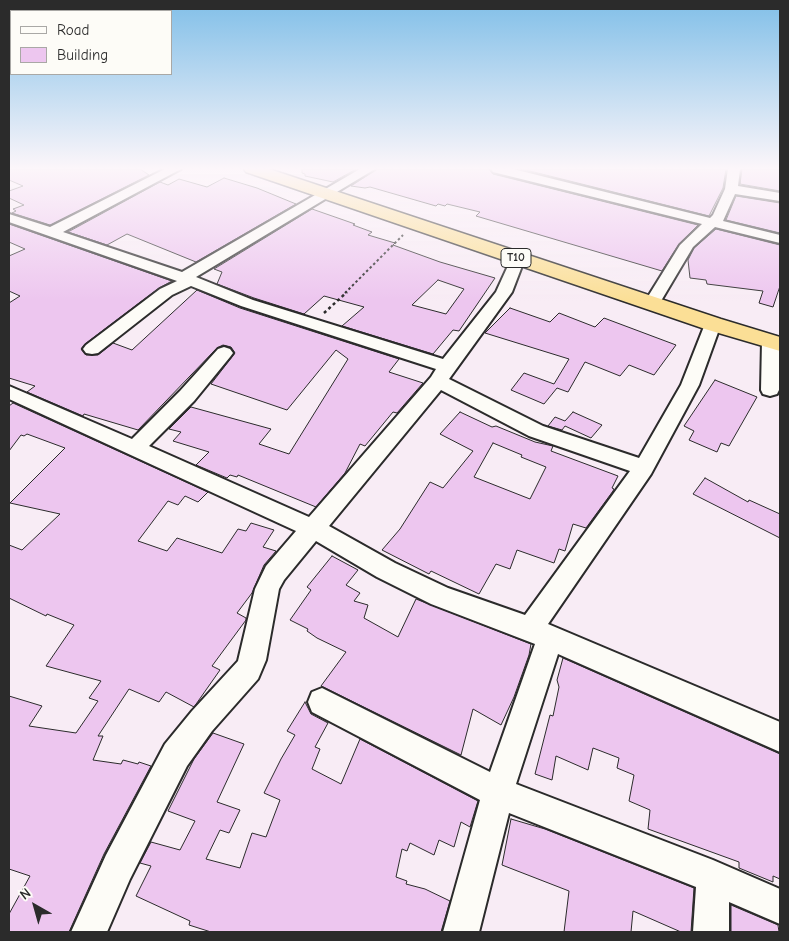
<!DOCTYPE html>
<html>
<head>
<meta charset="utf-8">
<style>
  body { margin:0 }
  #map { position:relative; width:789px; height:941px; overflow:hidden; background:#f8ecf5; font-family:"Comic Neue",sans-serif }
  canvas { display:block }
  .frame { position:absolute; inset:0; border:10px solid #2b2b2b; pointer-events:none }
  .legend { position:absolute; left:10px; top:10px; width:162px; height:65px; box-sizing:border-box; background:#fdfcf7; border:1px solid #a9a8a5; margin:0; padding:6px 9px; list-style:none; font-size:15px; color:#2b2b2b }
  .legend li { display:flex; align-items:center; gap:10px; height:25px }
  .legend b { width:25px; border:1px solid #a9a8a5 }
  .north { position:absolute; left:10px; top:881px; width:50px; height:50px; -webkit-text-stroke:4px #fdfcf7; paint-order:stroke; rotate:322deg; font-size:14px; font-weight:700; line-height:20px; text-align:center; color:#2b2b2b }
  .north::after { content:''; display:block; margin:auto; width:18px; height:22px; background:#2b2b2b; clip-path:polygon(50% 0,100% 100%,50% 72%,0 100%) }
</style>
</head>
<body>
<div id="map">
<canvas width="789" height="941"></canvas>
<div class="frame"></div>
<ul class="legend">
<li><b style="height:6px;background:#fdfcf7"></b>Road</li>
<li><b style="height:14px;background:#edc6ef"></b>Building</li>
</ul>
<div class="north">N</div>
</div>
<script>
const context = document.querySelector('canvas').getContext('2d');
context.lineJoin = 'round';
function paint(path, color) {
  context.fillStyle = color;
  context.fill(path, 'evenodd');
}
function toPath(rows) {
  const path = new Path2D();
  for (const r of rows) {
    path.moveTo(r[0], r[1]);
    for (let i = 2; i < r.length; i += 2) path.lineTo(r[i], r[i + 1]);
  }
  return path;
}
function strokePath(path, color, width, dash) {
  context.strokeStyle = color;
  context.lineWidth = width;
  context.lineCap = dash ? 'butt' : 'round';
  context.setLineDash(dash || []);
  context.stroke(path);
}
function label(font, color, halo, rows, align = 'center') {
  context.font = font + ' "Comic Neue",sans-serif';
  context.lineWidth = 4.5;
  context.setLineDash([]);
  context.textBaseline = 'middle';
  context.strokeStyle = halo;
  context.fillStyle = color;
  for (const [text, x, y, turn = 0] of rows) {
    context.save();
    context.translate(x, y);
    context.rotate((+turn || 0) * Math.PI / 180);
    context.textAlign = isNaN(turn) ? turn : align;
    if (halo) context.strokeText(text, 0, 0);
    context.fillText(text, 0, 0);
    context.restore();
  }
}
const building = toPath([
  [9,169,140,169,149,175,50,225,12,213,16,211,13,209,24,205,9,198,9,191,23,186,9,180,9,169],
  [302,169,356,169,333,182,305,176,305,174,302,173,302,169],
  [377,169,489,169,493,174,698,225,679,244,662,271,476,216,480,212,447,204,445,206,438,204,436,206,370,187,365,188,351,186,377,169],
  [522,169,726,169,723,188,709,216,522,169],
  [742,169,780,169,780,191,740,184,742,169],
  [224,178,257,188,296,204,196,262,127,234,107,245,68,232,160,182,168,185,179,179,207,187,224,178],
  [736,196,780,203,780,233,726,220,736,196],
  [312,209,355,224,353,225,372,232,368,235,395,243,393,245,440,262,495,278,459,331,453,330,433,354,342,326,364,307,324,296,304,314,254,298,217,284,222,272,214,269,312,209],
  [438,280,464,289,446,314,412,305,438,280],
  [9,224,172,281,159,288,85,344,81,349,86,355,98,355,113,343,132,350,197,290,240,308,399,359,389,372,423,383,397,413,393,412,365,446,360,444,345,473,316,507,238,475,237,477,230,475,227,478,196,465,209,452,173,441,181,432,169,429,191,407,271,429,259,444,289,454,348,359,336,350,287,410,211,384,235,353,231,347,223,345,217,348,138,430,84,414,83,416,27,392,35,386,9,378,9,303,20,296,9,291,9,256,25,249,9,242,9,224],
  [716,229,780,245,780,286,773,307,759,303,763,291,707,284,706,280,690,278,688,260,694,248,716,229],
  [510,308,550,322,559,313,595,327,604,318,676,345,654,375,629,365,620,376,585,362,568,392,557,388,544,404,511,390,524,373,554,384,569,359,485,333,510,308],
  [715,380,757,397,729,446,721,443,717,452,689,440,694,431,684,426,715,380],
  [13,403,208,492,198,502,185,496,178,505,168,501,138,541,167,551,177,538,222,553,238,529,246,531,251,523,274,530,263,547,276,551,264,565,252,593,237,613,246,618,246,620,212,666,220,670,194,707,166,692,159,702,129,689,98,736,103,736,93,760,121,764,123,760,138,764,139,762,151,766,104,854,69,932,9,932,9,914,30,876,9,869,9,696,42,706,29,726,76,733,98,701,89,698,101,681,46,666,74,625,47,614,46,616,9,598,9,545,22,550,60,514,10,503,65,448,27,434,24,436,21,435,9,451,9,406,13,403],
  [460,412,492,427,496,426,535,442,553,446,551,451,618,476,612,488,614,489,613,491,586,528,573,524,565,551,559,549,554,563,517,550,510,569,496,564,479,594,431,571,429,574,382,550,400,529,430,482,443,488,473,451,440,434,460,412],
  [493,443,522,455,521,457,546,467,530,499,474,477,493,443],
  [573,412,602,425,591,438,565,426,562,430,548,426,555,417,565,421,573,412],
  [705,478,748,502,749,500,780,514,780,538,693,494,705,478],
  [332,556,358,570,346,585,360,593,354,601,368,605,364,618,398,637,416,599,531,644,529,655,514,697,501,725,473,709,461,755,321,686,346,652,317,638,307,631,308,629,290,620,311,590,307,587,332,556],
  [563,658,780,754,780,879,773,876,773,882,739,868,739,862,648,829,650,810,629,801,634,775,617,768,619,758,593,748,588,770,556,756,552,780,535,774,550,715,553,716,559,687,557,680,563,658],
  [305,702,311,714,328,723,315,747,320,749,312,769,341,784,360,739,478,801,470,827,461,822,454,847,439,840,434,855,410,843,407,851,402,849,396,877,407,881,406,884,425,889,450,901,441,932,211,932,189,925,190,921,136,896,151,866,140,863,151,842,180,850,195,821,168,811,194,759,213,733,244,744,217,802,240,810,229,833,220,830,206,859,240,868,252,833,266,837,280,800,264,793,281,759,295,735,287,731,305,702],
  [511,819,545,829,694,888,691,932,681,932,633,911,631,932,564,932,569,891,502,865,511,819],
  [731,905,778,925,779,932,731,932,731,905]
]);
const pathFar1 = toPath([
  [345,293,403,235]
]);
const path = toPath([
  [324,313,347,292]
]);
const minor = toPath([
  [165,169,181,169,63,232,182,272,360,169,375,169,196,277,253,300,443,359,496,292,513,255,523,255,525,258,512,292,449,379,543,426,639,458,681,385,705,324,707,320,713,319,719,320,721,324,699,385,651,474,548,624,780,722,780,752,558,654,516,784,713,860,780,889,780,924,729,902,729,932,693,932,696,887,509,813,479,932,443,932,480,800,312,712,308,702,312,692,322,688,490,772,535,644,431,604,377,577,316,541,284,580,279,589,266,660,258,679,212,731,187,766,130,879,107,932,71,932,106,855,165,744,192,711,238,661,255,589,266,566,296,531,9,399,9,386,132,439,180,391,218,349,224,347,230,349,233,353,230,357,194,401,149,446,309,517,431,377,436,369,241,306,191,286,172,295,98,353,92,354,86,353,83,349,86,345,160,289,177,281,9,222,9,214,50,227,165,169],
  [441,390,529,436,630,471,525,615,448,588,395,563,329,526,441,390],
  [491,169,513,169,710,218,713,215,725,189,728,169,740,169,738,186,780,193,780,201,735,194,723,221,780,235,780,243,715,227,693,247,658,306,646,306,644,303,680,245,702,224,493,172,491,169],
  [771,336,777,337,780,341,779,390,777,394,770,396,763,394,761,390,762,341,765,337,771,336]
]);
const highway = toPath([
  [244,169,269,169,721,319,780,337,780,351,705,329,246,172,244,169]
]);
const shields = [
  [516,258,30]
];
const shieldNames = [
  ["T10",516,258]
];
paint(building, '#edc6ef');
strokePath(building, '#2b2b2b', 1);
strokePath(minor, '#2b2b2b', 4);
strokePath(highway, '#2b2b2b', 3);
strokePath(pathFar1, '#2b2b2b', 2, [2.5, 2.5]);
strokePath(path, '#2b2b2b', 2.5, [3, 3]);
paint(minor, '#fdfcf7');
paint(highway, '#fbdf96');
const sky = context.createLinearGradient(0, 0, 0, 301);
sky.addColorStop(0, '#81bfe8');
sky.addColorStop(0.56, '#fcf6fa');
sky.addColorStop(1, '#fcf6fa00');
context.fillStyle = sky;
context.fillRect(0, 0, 789, 301);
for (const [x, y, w] of shields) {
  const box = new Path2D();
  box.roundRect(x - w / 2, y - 9.5, w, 19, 4);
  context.fillStyle = '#fdfcf7';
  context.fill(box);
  strokePath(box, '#2b2b2b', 1);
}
label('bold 12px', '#2b2b2b', null, shieldNames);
</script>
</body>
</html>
